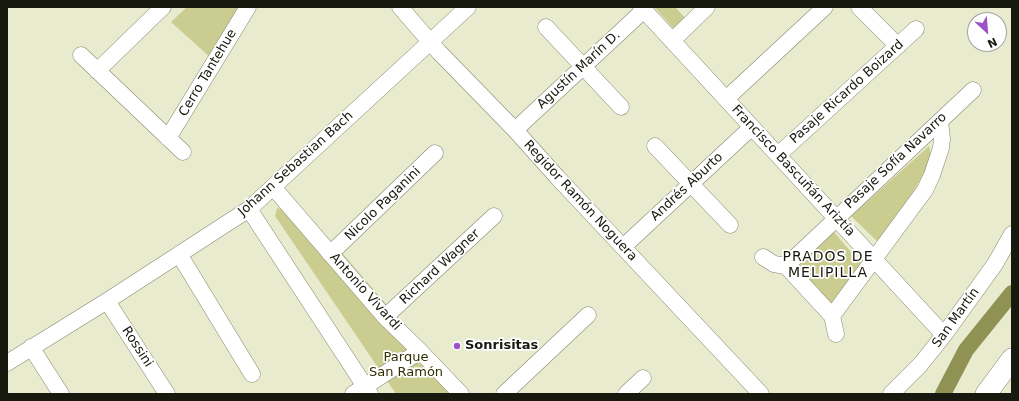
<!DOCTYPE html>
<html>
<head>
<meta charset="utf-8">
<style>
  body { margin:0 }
  #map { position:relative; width:1019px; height:401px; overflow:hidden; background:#e9ebcf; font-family:"DejaVu Sans",sans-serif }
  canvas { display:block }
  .frame { position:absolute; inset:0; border:8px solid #17180e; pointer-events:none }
  .north { position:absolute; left:967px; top:12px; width:40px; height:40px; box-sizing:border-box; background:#fff; border:1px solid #a2a39f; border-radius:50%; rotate:154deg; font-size:11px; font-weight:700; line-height:16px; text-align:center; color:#17180e }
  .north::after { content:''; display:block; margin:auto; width:14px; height:18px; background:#9d53c5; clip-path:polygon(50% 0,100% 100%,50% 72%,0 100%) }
</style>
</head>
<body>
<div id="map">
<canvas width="1019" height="401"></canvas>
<div class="frame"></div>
<div class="north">N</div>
</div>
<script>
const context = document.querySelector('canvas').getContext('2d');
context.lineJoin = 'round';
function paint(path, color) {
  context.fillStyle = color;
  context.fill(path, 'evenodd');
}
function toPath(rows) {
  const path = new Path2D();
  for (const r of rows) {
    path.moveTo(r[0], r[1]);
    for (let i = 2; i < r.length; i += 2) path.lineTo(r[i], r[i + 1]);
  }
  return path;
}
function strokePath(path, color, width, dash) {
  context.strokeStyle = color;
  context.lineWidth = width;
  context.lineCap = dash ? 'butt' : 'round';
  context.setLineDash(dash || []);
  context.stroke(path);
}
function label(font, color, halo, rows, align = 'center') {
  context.font = font + ' "DejaVu Sans",sans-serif';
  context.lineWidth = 3.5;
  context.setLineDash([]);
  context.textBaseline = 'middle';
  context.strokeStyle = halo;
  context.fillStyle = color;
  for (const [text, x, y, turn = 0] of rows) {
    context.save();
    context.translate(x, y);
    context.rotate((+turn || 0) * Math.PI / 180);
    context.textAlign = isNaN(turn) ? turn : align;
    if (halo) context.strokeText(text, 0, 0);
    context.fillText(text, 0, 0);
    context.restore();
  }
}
const green = toPath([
  [187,7,238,7,211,58,171,22],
  [654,7,675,7,686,19,674,29],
  [929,146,931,155,925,172,910,197,879,243,851,216],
  [277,208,306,214,343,254,439,366,466,394,396,394,275,216],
  [834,232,862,265,830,307,797,268]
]);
const canal = toPath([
  [943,394,966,350,1012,293]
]);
const minor = toPath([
  [400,7,439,52,515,130,558,178,761,394],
  [641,7,944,335],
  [859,7,898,46],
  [546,27,621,107],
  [672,41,707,7],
  [81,55,183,152],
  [97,71,163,7],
  [726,99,825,7],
  [515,130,644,10],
  [168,138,248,7],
  [655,146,730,225],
  [778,155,916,29],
  [273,187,385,317,420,351,461,394],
  [249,209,370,394],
  [623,247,752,127],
  [179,254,252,374],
  [330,254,435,153],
  [763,257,774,264,786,266,832,316,836,334],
  [786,266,973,90],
  [107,301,167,394],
  [832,316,925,190,932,175,941,148,942,139,940,121],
  [385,317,494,216],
  [31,347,61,394],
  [7,363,107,301,249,209,468,7],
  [353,394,420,351],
  [504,394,588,315],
  [626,394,643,378],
  [891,394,920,365,944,335,995,264,1012,234]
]);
const major = toPath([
  [986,394,1012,359]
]);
const markers = [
  [457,346,4,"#9d53c5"]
];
const streetNames = [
  ["Agustín Marín D.",579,70,-43],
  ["Cerro Tantehue",208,73,-59],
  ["Pasaje Ricardo Boizard",847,92,-42],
  ["Pasaje Sofía Navarro",896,161,-43],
  ["Johann Sebastian Bach",296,164,-42],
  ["Francisco Bascuñán Ariztía",793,171,47],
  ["Andrés Aburto",687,187,-43],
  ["Regidor Ramón Noguera",580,201,47],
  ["Nicolo Paganini",383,204,-44],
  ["Richard Wagner",440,267,-43],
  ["Antonio Vivardi",365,292,48],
  ["San Martín",956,318,-54],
  ["Rossini",137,347,57]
];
const poiNames = [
  ["Sonrisitas",465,346]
];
const parkNames = [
  ["Parque",406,358],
  ["San Ramón",406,373]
];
const neighbourhoodNames = [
  ["PRADOS DE",828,257],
  ["MELIPILLA",828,273]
];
paint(green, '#cacd8f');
strokePath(canal, '#909253', 16);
strokePath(minor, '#85866d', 17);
strokePath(major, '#85866d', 22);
strokePath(minor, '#fff', 16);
strokePath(major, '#fff', 21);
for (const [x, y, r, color] of markers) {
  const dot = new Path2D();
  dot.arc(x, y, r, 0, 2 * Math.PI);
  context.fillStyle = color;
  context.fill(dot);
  strokePath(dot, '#fff', 1.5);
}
label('13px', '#17180e', '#fff', streetNames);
label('bold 13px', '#17180e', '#fff', poiNames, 'left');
label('13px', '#303000', '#fff', parkNames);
context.letterSpacing = '1px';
label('14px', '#17180e', '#fff', neighbourhoodNames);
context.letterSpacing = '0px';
</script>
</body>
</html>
